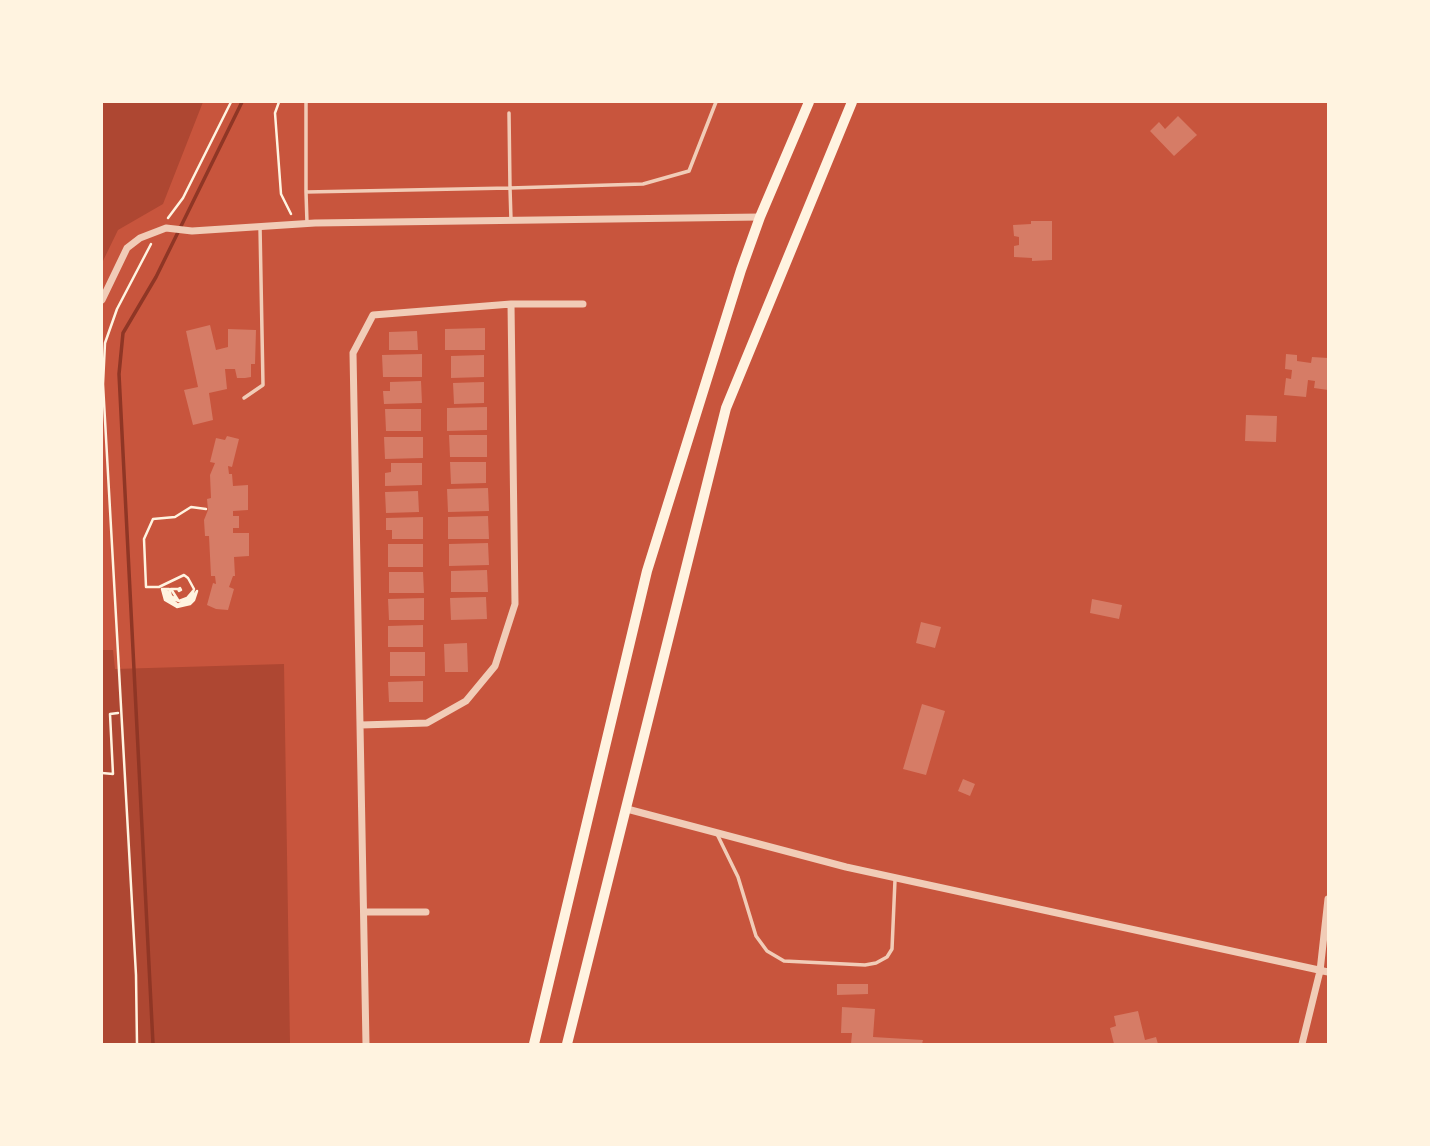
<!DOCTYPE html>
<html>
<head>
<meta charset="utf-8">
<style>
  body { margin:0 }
  #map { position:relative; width:1430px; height:1146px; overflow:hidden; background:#c8553d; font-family:Lato,sans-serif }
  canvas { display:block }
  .frame { position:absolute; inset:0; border:103px solid #fff3e0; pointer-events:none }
</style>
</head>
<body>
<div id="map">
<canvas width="1430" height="1146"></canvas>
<div class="frame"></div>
</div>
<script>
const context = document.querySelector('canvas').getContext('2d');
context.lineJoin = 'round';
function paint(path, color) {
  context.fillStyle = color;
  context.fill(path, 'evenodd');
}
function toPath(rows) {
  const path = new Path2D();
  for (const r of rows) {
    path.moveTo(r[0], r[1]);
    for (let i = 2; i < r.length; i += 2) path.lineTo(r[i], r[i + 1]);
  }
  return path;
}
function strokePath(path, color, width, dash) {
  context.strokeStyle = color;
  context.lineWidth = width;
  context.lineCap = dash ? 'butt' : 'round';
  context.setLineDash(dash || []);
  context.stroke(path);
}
const green = toPath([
  [102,102,203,102,163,204,118,230,102,263],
  [102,650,113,650,115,669,284,664,290,1044,102,1044]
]);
const stream = toPath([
  [153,1044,119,374,123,333,156,277,242,102]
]);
const building = toPath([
  [1178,116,1197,135,1174,156,1150,131,1159,122,1165,129],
  [1031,221,1052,221,1052,260,1032,261,1032,258,1014,257,1014,246,1019,245,1019,237,1014,236,1013,225,1031,224],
  [210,325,216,350,228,347,228,329,256,330,255,364,251,364,251,377,245,378,237,378,235,369,225,369,227,389,209,393,213,420,193,425,184,390,198,387,186,331],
  [485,328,485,350,445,350,445,329],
  [417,331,418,350,389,350,389,332],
  [422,354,422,377,383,377,382,355],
  [1286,354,1297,355,1297,361,1311,363,1312,357,1328,358,1328,390,1314,388,1315,381,1308,380,1306,397,1284,395,1286,378,1291,379,1292,370,1285,369],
  [484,355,484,377,451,378,451,356],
  [421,381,422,403,384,404,383,391,390,391,390,382],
  [484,382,484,403,454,404,453,383],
  [487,407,487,430,447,431,447,408],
  [385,409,421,409,421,431,386,431],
  [1246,415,1277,416,1276,442,1245,441],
  [449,435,487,435,487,457,450,457],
  [227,436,239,439,232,467,228,466,229,474,232,474,233,486,248,485,248,510,233,511,233,516,239,516,239,528,233,528,233,533,249,533,249,556,234,557,235,576,233,576,229,587,234,589,228,610,216,609,207,605,213,583,216,584,215,576,211,576,209,536,205,536,204,520,208,510,207,499,211,498,210,475,215,463,210,462,216,438,225,440],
  [384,437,423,437,423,458,385,459],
  [450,462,486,462,486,483,451,484],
  [391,463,422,463,422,485,385,486,385,473,391,472],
  [488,488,489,511,448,512,447,489],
  [418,491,419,512,386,513,385,492],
  [488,516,489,539,448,539,448,517],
  [423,517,423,539,392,539,392,530,386,530,386,518],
  [488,543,489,565,449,566,449,544],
  [388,544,423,544,423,567,388,567],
  [487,570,488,592,451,592,451,571],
  [389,572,423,572,424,593,389,593],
  [486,597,487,619,451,620,450,598],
  [424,598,424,620,389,620,388,599],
  [1092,599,1122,605,1119,619,1090,613],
  [921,622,941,627,935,648,916,643],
  [423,625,423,647,388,647,388,626],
  [467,643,468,672,445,672,444,644],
  [390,652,425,652,425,676,390,676],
  [423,681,423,702,389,702,388,682],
  [922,704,945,711,926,775,903,769],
  [963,779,975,784,970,796,958,791],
  [837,984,868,984,868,994,837,995],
  [842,1007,875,1009,873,1037,923,1040,922,1044,851,1044,852,1033,841,1033],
  [1138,1011,1145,1040,1156,1037,1158,1044,1114,1044,1110,1028,1116,1026,1114,1016]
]);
const path = toPath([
  [279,102,275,113,281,194,291,214],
  [168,218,183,198,231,102],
  [180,588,181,590,179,591,178,589,180,588],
  [178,589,171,589,178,600,171,596,169,589,162,589,165,600,177,607,190,604,194,600,197,591,190,602,179,606,168,601,163,590,170,601,177,604,169,598,166,590,171,598,179,601,187,598,193,591,187,600,179,604,186,603,192,596,194,589,188,578,184,575,159,587,146,587,144,539,153,519,175,517,191,507,206,509],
  [102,773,113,774,110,714,118,713],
  [137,1044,136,975,103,384,105,343,117,309,151,244]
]);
const service = toPath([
  [306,102,306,192],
  [509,113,510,188,643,184,689,171,716,102],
  [307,223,306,192,510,188,511,220],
  [244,398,263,385,260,227],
  [717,834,738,877,756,936,767,951,784,961,865,965,876,963,887,957,892,949,895,880]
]);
const minor = toPath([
  [102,300,127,248,140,238,166,228,192,231,315,223,760,217],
  [361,725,427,723,466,701,495,666,515,604,511,304],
  [627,809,846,867,1328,972],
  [364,912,426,912],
  [366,1044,353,353,373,315,511,304,583,304],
  [1302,1044,1320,971,1328,899]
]);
const primary = toPath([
  [534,1044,647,571,741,270,760,217,809,102],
  [567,1044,726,408,852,102]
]);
paint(green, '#ae4732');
strokePath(stream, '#8f3625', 3.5);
paint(building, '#d67c66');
strokePath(path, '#fff3e0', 2.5);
strokePath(service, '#f1ccb7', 3.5);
strokePath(minor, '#f1ccb7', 7);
strokePath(primary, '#fff3e0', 10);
</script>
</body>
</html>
